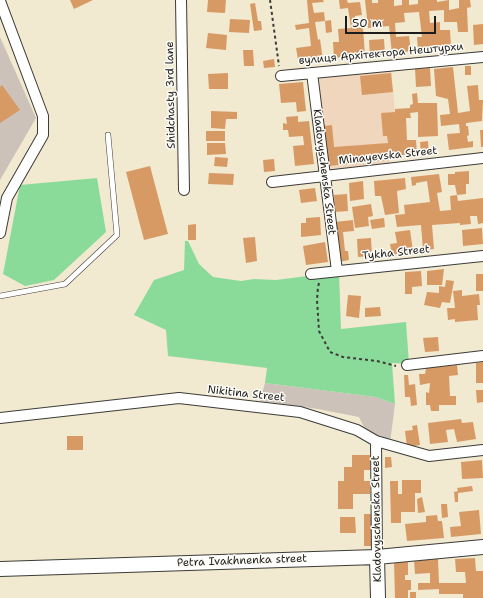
<!DOCTYPE html>
<html>
<head>
<meta charset="utf-8">
<style>
  body { margin:0 }
  #map { position:relative; width:483px; height:598px; overflow:hidden; background:#f1e9d0; font-family:"Shantell Sans",sans-serif }
  canvas { display:block }
  .scale { position:absolute; left:345px; top:16px; width:91px; height:18px; box-sizing:border-box; border:2px solid #1c1c1c; border-top:0; padding-left:5px; font-size:12px; line-height:14px; white-space:nowrap; color:#1c1c1c; -webkit-text-stroke:3px #fdfcf7; paint-order:stroke }
</style>
</head>
<body>
<div id="map">
<canvas width="483" height="598"></canvas>
<div class="scale">50 m</div>
</div>
<script>
const context = document.querySelector('canvas').getContext('2d');
context.lineJoin = 'round';
function paint(path, color) {
  context.fillStyle = color;
  context.fill(path, 'evenodd');
}
function toPath(rows) {
  const path = new Path2D();
  for (const r of rows) {
    path.moveTo(r[0], r[1]);
    for (let i = 2; i < r.length; i += 2) path.lineTo(r[i], r[i + 1]);
  }
  return path;
}
function strokePath(path, color, width, dash) {
  context.strokeStyle = color;
  context.lineWidth = width;
  context.lineCap = dash ? 'butt' : 'round';
  context.setLineDash(dash || []);
  context.stroke(path);
}
function label(font, color, halo, rows, align = 'center') {
  context.font = font + ' "Shantell Sans",sans-serif';
  context.lineWidth = 3;
  context.setLineDash([]);
  context.textBaseline = 'middle';
  context.strokeStyle = halo;
  context.fillStyle = color;
  for (const [text, x, y, turn = 0] of rows) {
    context.save();
    context.translate(x, y);
    context.rotate((+turn || 0) * Math.PI / 180);
    context.textAlign = isNaN(turn) ? turn : align;
    if (halo) context.strokeText(text, 0, 0);
    context.fillText(text, 0, 0);
    context.restore();
  }
}
const built = toPath([
  [391,67,397,135,387,136,390,167,324,173,315,74]
]);
const industrial = toPath([
  [0,37,36,118,0,180],
  [265,383,376,397,395,404,390,443,364,427,359,417,318,409,260,401]
]);
const green = toPath([
  [97,178,106,232,54,280,25,286,3,274,20,185],
  [185,241,188,241,199,264,213,277,241,281,254,279,276,280,339,272,341,329,406,322,409,364,392,363,395,404,376,397,265,383,267,368,168,356,166,330,134,315,154,280,184,270]
]);
const building = toPath([
  [70,0,93,0,74,9],
  [208,0,226,0,225,13,207,12],
  [307,0,323,0,324,2,312,3,314,13,324,12,325,21,331,20,332,32,326,33,325,21,315,22,318,40,320,39,323,61,299,65,296,48,311,46,309,28,296,30,295,25,309,23],
  [339,0,347,0,348,3,360,2,362,15,355,16,357,28,363,27,365,56,334,58,333,42,339,42,338,29,351,28,348,8,340,9],
  [365,0,372,0,372,3,378,3,378,0,394,0,394,6,402,5,402,0,409,0,409,5,418,4,418,0,437,0,437,2,449,0,449,10,459,8,459,0,470,0,471,7,467,8,468,32,458,32,457,22,444,22,444,10,429,11,430,23,440,22,440,30,450,30,451,47,418,49,417,37,422,37,419,12,404,13,405,22,395,23,396,37,409,36,411,51,392,54,389,26,368,28],
  [255,3,258,21,261,21,262,30,254,31,250,4],
  [230,19,250,20,249,33,229,32],
  [483,24,483,44,474,45,473,25],
  [208,33,227,35,226,50,206,48],
  [384,39,385,55,370,56,369,40],
  [243,50,253,50,254,66,244,66],
  [274,59,275,67,264,68,263,61],
  [465,66,471,66,471,75,465,75],
  [453,67,458,113,470,111,467,86,478,85,479,100,483,100,482,121,466,123,466,126,468,126,469,135,467,136,468,142,473,141,473,147,449,150,447,134,460,133,459,124,441,126,440,115,450,114,448,99,436,96,434,69],
  [430,68,431,86,416,87,415,69],
  [228,73,228,89,209,89,208,74],
  [391,73,393,92,362,95,360,76],
  [303,82,306,111,297,112,296,102,281,103,279,84],
  [2,85,20,110,0,123,0,87],
  [417,93,418,103,437,103,438,136,418,137,418,112,410,113,411,118,406,118,407,140,416,140,417,154,389,156,389,160,328,166,324,126,332,125,334,147,388,143,387,136,383,136,381,113,395,112,395,109,410,108,410,105,413,104,412,94],
  [211,111,237,112,237,119,226,119,225,129,211,128],
  [298,116,298,122,309,121,314,164,295,166,293,146,304,145,303,136,289,137,288,130,283,130,283,123,287,124,286,117],
  [480,130,483,130,483,147,481,147],
  [206,131,225,131,225,141,206,141],
  [428,141,429,154,421,155,420,142],
  [207,143,225,143,226,154,207,155],
  [215,157,228,158,227,167,214,166],
  [274,159,275,171,264,172,263,160],
  [150,166,168,234,144,240,126,172],
  [469,171,469,184,466,184,466,194,457,195,455,185,448,185,448,174,455,174,455,172],
  [209,173,234,174,233,185,208,184],
  [439,174,442,192,437,193,440,211,451,210,450,196,457,195,458,201,483,198,483,223,478,224,477,216,470,216,471,224,460,225,460,223,432,225,434,249,423,250,421,225,397,227,395,215,405,214,404,205,430,202,427,181,416,183,416,185,412,186,411,177],
  [405,178,406,189,397,191,399,213,385,215,381,196,375,196,374,181],
  [363,181,364,199,350,201,349,183],
  [315,188,317,201,301,203,299,190],
  [347,194,348,211,335,212,334,195],
  [371,204,373,216,368,217,369,226,355,228,352,207],
  [320,217,321,235,301,237,301,223,306,223,306,218],
  [384,218,385,227,372,229,370,220],
  [353,220,354,231,343,232,345,251,348,251,349,260,339,262,335,222],
  [196,224,196,240,188,240,188,225],
  [482,228,483,244,463,246,462,230],
  [410,230,413,251,392,255,390,244,397,243,395,232],
  [255,237,257,261,246,263,243,238],
  [371,238,372,256,358,257,357,239],
  [325,242,328,262,306,265,303,246],
  [444,269,442,285,427,285,427,271],
  [421,271,422,286,412,287,412,294,405,294,405,272],
  [476,274,483,274,483,291,476,291],
  [446,280,454,281,450,303,442,302,440,308,424,305,427,292,439,293,439,286,445,287],
  [462,290,462,296,479,294,480,305,477,305,478,320,455,322,455,319,448,320,447,308,455,308,453,291],
  [348,295,361,296,359,318,346,316],
  [380,307,381,316,365,317,365,308],
  [438,337,439,351,425,352,423,338],
  [483,362,483,383,476,383,476,363],
  [457,365,458,375,449,376,450,396,456,396,456,405,439,405,439,411,431,411,430,405,426,405,426,392,429,393,430,383,420,385,419,374,425,374,426,368],
  [404,375,408,375,409,385,415,384,417,405,411,406,410,397,405,397],
  [476,390,483,390,483,402,477,403],
  [461,419,462,423,473,422,476,439,457,442,454,429,446,430,448,442,430,444,428,423],
  [417,425,420,445,407,447,405,431,413,430,412,426],
  [67,436,83,436,83,450,67,450],
  [352,455,370,455,370,470,364,470,364,481,370,481,370,494,353,494,353,509,338,509,338,481,344,481,344,467,352,467],
  [385,457,391,457,392,467,385,468],
  [482,460,483,478,462,479,461,462],
  [402,480,421,480,421,493,415,493,415,512,401,512,401,523,391,523,390,481,398,481,398,494,402,494],
  [472,486,473,491,458,493,458,502,455,502,454,492,458,491,457,488],
  [422,497,425,512,418,513,417,499],
  [441,504,447,504,448,517,442,518],
  [479,510,481,534,451,537,450,527,461,526,459,512],
  [364,514,373,514,373,546,364,546],
  [437,515,438,521,442,521,444,538,407,541,405,524,426,522,426,516],
  [340,517,355,517,356,533,340,533],
  [475,558,476,571,483,571,483,598,463,598,463,594,439,594,439,589,418,590,418,583,430,583,430,573,415,574,414,560,438,559,439,583,466,583,465,572,456,572,455,559],
  [408,561,408,575,405,575,405,580,411,580,411,590,408,590,408,598,395,598,394,562],
  [410,592,416,592,416,598,410,598]
]);
const path = toPath([
  [270,0,279,66],
  [319,283,318,287,317,300,319,331,330,352,343,357,377,361,396,366]
]);
const lane = toPath([
  [0,296,65,284,117,235,108,135]
]);
const street = toPath([
  [181,0,184,190],
  [0,1,43,116,43,135,7,198,0,233],
  [312,73,337,271],
  [281,76,483,57],
  [272,182,483,158],
  [311,274,483,256],
  [407,365,483,356],
  [0,418,179,398,300,412,357,430,376,441,429,456,483,450],
  [376,441,377,557]
]);
const secondary = toPath([
  [377,557,378,598],
  [0,569,377,557,483,547]
]);
const streetNames = [
  ["вулиця Архітектора Нештурхи",381,54,-5],
  ["Shidchasty 3rd lane",171,95,-91],
  ["Minayevska Street",388,156,-6],
  ["Kladovyschenska Street",324,172,83],
  ["Tykha Street",396,253,-6],
  ["Nikitina Street",246,394,6],
  ["Kladovyschenska Street",377,519,-91],
  ["Petra Ivakhnenka street",242,561,-2]
];
paint(built, '#efd6bc');
paint(industrial, '#cdc2b9');
paint(green, '#8adb9a');
paint(building, '#d89a65');
strokePath(lane, '#3c3b37', 6);
strokePath(street, '#3c3b37', 12);
strokePath(secondary, '#3c3b37', 16);
strokePath(path, '#3c3b37', 2, [3, 3]);
strokePath(lane, '#fff', 5);
strokePath(street, '#fff', 10);
strokePath(secondary, '#fff', 14);
label('11px', '#1c1c1c', '#fdfcf7', streetNames);
</script>
</body>
</html>
